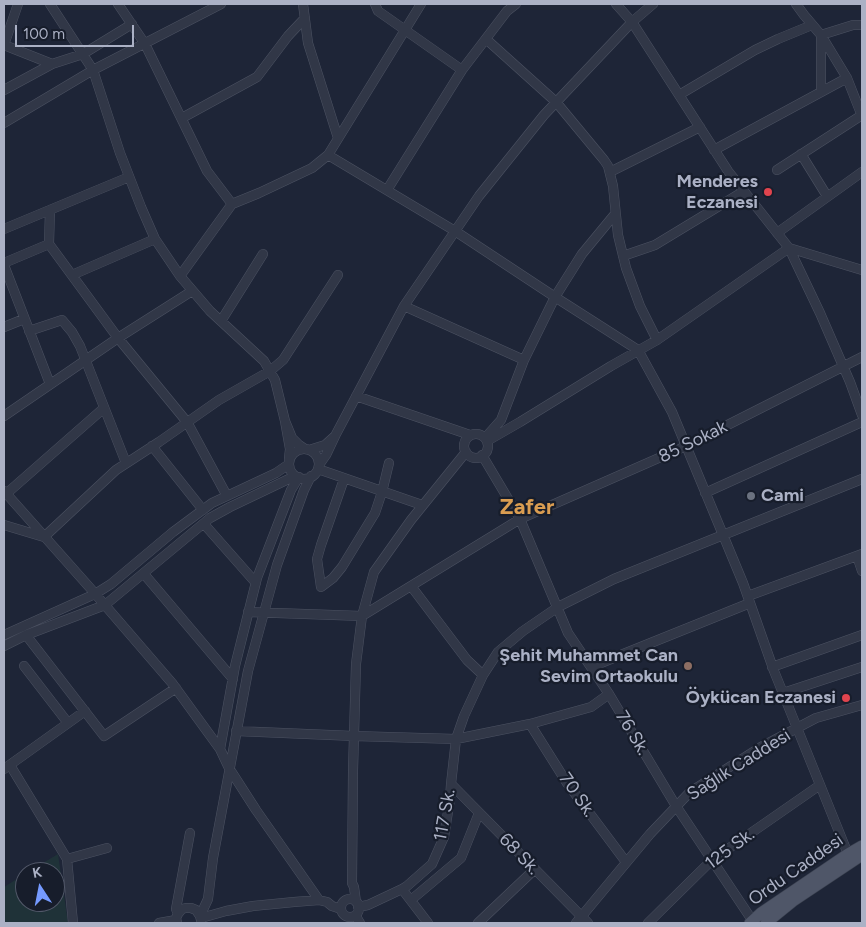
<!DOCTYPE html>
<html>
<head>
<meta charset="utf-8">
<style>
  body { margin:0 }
  #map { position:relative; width:866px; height:927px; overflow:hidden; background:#1e2537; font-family:Figtree,sans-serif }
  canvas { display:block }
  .frame { position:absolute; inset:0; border:5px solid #abb1c5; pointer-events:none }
  .north { position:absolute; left:15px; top:862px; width:50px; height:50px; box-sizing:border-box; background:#171d2b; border:1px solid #525869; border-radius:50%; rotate:349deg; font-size:14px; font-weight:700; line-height:20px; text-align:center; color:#abb1c5 }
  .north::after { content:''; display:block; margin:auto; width:18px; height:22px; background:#759aff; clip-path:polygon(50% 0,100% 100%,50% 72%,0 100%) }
  .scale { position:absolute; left:15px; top:25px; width:119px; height:22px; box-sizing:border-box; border:2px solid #abb1c5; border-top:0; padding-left:6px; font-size:15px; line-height:18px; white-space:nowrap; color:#abb1c5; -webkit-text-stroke:4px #171d2b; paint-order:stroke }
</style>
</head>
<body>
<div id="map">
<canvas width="866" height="927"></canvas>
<div class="frame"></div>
<div class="north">K</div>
<div class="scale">100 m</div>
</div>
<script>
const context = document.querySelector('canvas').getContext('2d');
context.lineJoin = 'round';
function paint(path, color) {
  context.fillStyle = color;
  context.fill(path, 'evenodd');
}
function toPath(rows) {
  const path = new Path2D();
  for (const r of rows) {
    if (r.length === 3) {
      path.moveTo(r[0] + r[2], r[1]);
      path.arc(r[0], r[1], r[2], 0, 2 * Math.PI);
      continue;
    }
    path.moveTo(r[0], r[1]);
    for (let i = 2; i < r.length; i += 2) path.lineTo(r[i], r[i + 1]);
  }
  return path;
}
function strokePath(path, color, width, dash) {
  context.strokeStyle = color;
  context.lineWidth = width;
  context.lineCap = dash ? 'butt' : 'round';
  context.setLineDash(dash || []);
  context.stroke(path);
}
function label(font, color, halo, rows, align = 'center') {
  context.font = font + ' Figtree,sans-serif';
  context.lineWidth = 4.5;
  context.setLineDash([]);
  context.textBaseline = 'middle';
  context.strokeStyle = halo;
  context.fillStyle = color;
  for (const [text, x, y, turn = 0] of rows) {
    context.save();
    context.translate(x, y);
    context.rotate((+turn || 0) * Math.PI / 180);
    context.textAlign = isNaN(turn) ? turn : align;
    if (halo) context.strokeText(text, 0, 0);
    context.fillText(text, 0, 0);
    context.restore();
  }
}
const green = toPath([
  [58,854,68,923,4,923,4,887,25,874,25,902,55,902,55,872,28,872]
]);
const minor = toPath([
  [50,4,93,70,120,153,141,207,155,239,180,276,210,311,264,361,275,380,285,421],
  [118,4,145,44,207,171,232,204],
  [303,4,308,43,338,138],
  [375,4,378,11,462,70],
  [616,4,632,22,728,171,789,248,820,313,850,382,862,415],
  [796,4,804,15,821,35,853,25,862,25],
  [821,35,847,78,862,116],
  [486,39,556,102,604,160,608,166,613,186,618,235,626,268,640,306,657,340],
  [4,45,52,64],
  [4,45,18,4],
  [4,90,52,64,83,54,132,24],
  [821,92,821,37],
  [679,95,755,50,778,39,812,25],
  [182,118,257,77,288,36,305,18],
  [4,123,93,70,221,4],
  [714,150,847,78],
  [801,154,827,196],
  [328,155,455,231,555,297,638,350,672,412,743,583,774,671,848,854],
  [777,170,862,115],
  [610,172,700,127],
  [387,190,462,70,507,11,516,4],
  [50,210,49,244,118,338,187,422,227,496],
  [4,229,129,177],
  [777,233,862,172],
  [623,256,655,245,744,191],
  [4,263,49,244],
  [4,265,50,384],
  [72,275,155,239],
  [180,276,232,204,259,193,312,168,328,155,421,4],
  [404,306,524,360],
  [221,321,263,254],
  [4,327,24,319],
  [29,331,62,320,72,332,80,346,126,463],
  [356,396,470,435],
  [4,416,118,338,192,291],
  [476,446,12],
  [335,436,404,306,479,196,544,115,632,22,653,4],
  [485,438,501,420,524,360,555,297,582,254,615,214],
  [487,441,520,422,611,366,657,340,789,248,862,270],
  [152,446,203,510],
  [304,464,15],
  [309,450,325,445,335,436,326,455,319,465],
  [482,455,520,519,568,633,609,694,676,806,754,923],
  [289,458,290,449,285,421,292,438,299,445,305,449],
  [318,469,422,505],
  [344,479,321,545,317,559,321,587,333,578,342,567,375,513,382,492,389,463],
  [4,491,91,589,172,683,220,749,229,768,256,810,319,900],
  [705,493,862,422],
  [6,494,104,408],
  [204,524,256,583],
  [4,525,44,537,116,470,159,442,219,400,270,371,283,360,338,275],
  [857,556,862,571],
  [144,574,233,679],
  [411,586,467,660,483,675],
  [748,596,862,554],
  [248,612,362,616,520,519,686,446,862,357],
  [4,635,95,594,111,584,173,532,212,503,276,473,289,464],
  [26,635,104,736,176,688],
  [4,646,26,635,105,605,210,518,230,507,295,476],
  [24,666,68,723],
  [591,667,750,603],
  [772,667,862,635],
  [783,693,862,667],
  [530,724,567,783,626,862],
  [236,731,354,736,456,739,530,724,591,707,609,694],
  [220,749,235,666,257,578,291,490,299,477],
  [10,765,67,859,73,923],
  [4,769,85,711],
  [451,784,588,923],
  [67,859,107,848],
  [402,889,428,923],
  [350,908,9],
  [411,900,461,858,479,813],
  [356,902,354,887,352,883,353,771,356,664,362,616,374,572,411,520,466,452],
  [358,907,368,905,402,889,407,886,432,864,444,837,450,799,451,784,456,739,464,716,483,675,498,652,523,631,558,607,614,579,862,479],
  [178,914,176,909,190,833],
  [200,916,208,899,213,858,248,671,277,565,304,490,311,476],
  [201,918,226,911,253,906,294,902,319,900,327,902,332,906,341,909],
  [357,918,360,923],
  [159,923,176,920],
  [177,923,176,918,178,914,182,909,186,908,191,908,196,910,200,916,201,920],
  [478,923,535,869],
  [576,923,650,834,690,792,761,747,816,718,862,705],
  [648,923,712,860,820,785]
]);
const major = toPath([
  [750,923,761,913,848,854,862,846],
  [766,923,793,901,862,855]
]);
const markers = [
  [768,192,5,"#e0444e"],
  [751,496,5,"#6b7280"],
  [688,666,5,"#8d6e63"],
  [846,698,5,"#e0444e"]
];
const poiNames = [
  ["Menderes",758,182],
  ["Eczanesi",758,203],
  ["Cami",761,496,"left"],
  ["Şehit Muhammet Can",678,656],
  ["Sevim Ortaokulu",678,677],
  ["Öykücan Eczanesi",836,698]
];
const streetNames = [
  ["85 Sokak",693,442,-26],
  ["76 Sk.",632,733,59],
  ["Sağlık Caddesi",739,765,-32],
  ["70 Sk.",577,795,55],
  ["117 Sk.",445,815,-80],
  ["125 Sk.",730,849,-37],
  ["68 Sk.",519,854,46],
  ["Ordu Caddesi",796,870,-35]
];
const districtNames = [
  ["Zafer",527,508]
];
paint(green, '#1f3238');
strokePath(minor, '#4c5262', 10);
strokePath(major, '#3b4150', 12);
strokePath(minor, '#313747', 9);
strokePath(major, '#4f5668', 11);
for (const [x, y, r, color] of markers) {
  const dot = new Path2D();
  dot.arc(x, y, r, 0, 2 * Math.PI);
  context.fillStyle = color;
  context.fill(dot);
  strokePath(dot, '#171d2b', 2);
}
label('bold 18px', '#abb1c5', '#171d2b', poiNames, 'right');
label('18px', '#abb1c5', '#171d2b', streetNames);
label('bold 22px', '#da9d51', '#171d2b', districtNames);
</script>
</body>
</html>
